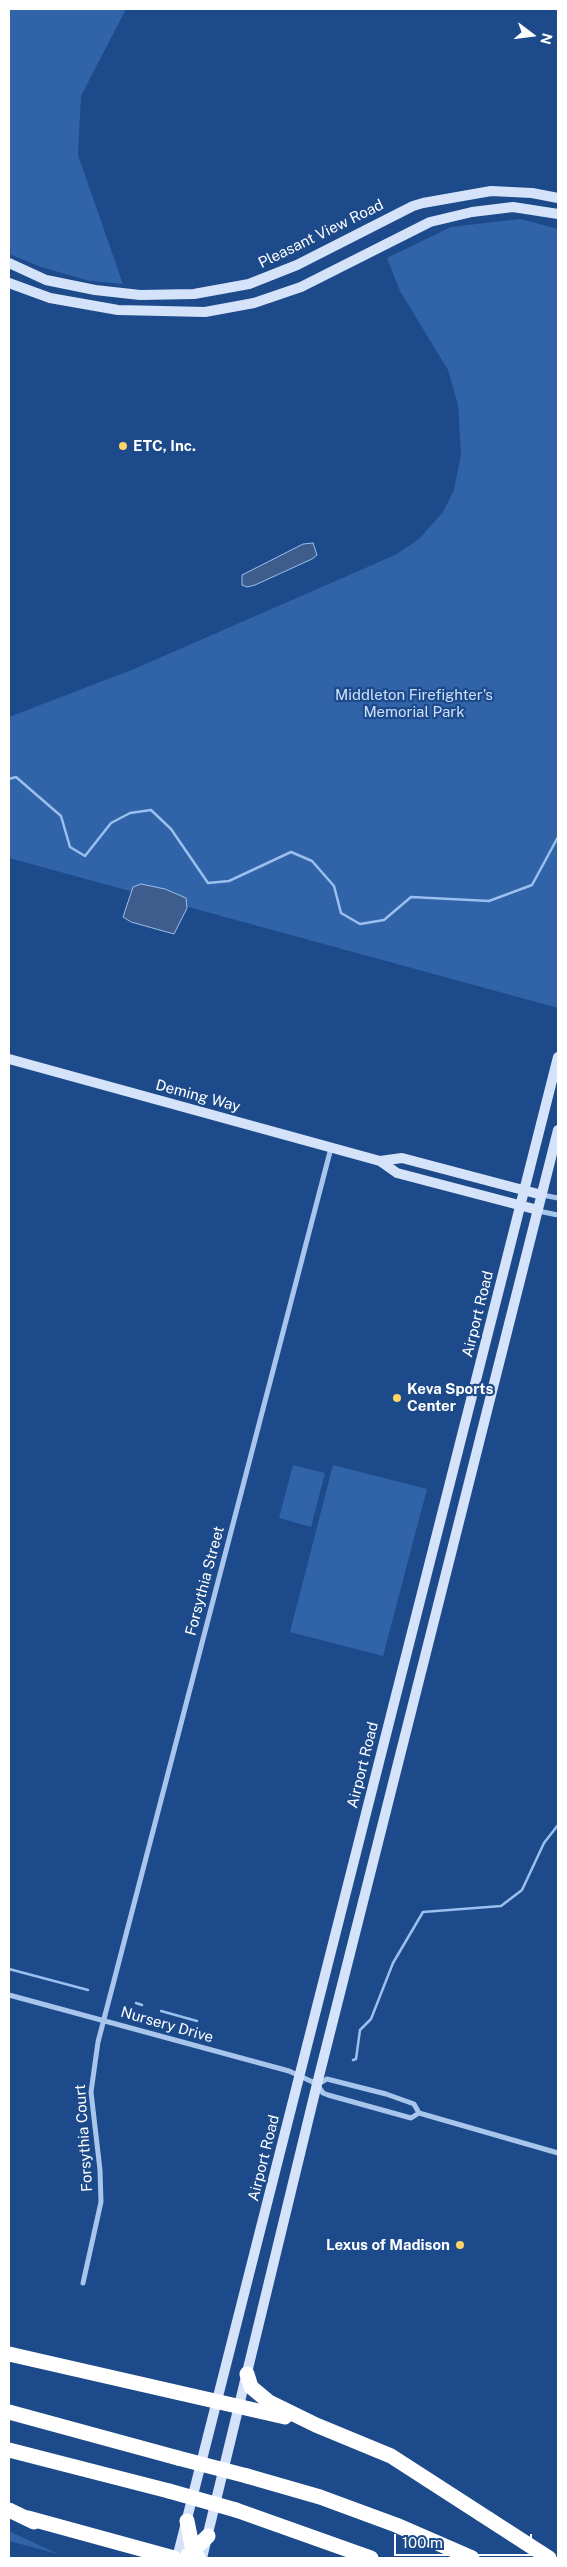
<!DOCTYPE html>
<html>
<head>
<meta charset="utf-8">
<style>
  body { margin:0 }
  #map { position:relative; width:567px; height:2567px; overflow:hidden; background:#1d4a8a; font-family:"Public Sans",sans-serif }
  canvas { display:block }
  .frame { position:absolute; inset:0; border:10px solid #fff; pointer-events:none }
  .north { position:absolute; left:507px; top:10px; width:50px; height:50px; -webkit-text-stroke:4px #1d4a8a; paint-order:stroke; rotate:105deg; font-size:14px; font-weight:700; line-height:20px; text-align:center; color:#fff }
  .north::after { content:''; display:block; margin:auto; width:18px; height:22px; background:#fff; clip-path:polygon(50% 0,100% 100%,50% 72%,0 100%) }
  .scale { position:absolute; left:394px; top:2534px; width:138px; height:22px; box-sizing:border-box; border:2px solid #fff; border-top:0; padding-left:6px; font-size:15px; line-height:18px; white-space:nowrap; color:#fff; -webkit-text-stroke:4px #1d4a8a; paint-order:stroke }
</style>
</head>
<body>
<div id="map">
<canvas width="567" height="2567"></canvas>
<div class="frame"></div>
<div class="north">N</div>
<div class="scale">100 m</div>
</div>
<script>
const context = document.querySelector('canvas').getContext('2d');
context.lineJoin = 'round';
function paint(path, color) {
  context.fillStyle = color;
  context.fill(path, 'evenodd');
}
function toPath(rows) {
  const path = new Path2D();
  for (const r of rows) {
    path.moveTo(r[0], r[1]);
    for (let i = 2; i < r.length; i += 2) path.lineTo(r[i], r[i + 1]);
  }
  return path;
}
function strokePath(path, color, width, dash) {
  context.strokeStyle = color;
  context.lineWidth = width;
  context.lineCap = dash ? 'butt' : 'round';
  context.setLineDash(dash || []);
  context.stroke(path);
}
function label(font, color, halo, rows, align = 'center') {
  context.font = font + ' "Public Sans",sans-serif';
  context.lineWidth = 4.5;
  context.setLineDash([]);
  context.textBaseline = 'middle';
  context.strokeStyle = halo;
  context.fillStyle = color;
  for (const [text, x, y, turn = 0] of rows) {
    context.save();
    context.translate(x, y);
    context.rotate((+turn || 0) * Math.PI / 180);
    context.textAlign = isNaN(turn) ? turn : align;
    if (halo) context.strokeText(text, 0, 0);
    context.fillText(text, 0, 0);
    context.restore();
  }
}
const green = toPath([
  [9,9,126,9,81,96,78,155,123,284,90,281,41,267,9,254],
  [520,219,558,229,558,1008,9,858,9,717,134,669,395,555,419,539,443,512,454,490,461,454,458,405,448,370,400,291,387,258,451,227],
  [293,1465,325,1473,311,1527,279,1518],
  [333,1465,427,1489,383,1656,290,1632],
  [9,2531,58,2554,9,2541]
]);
const water = toPath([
  [313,543,317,555,312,559,255,585,247,587,242,585,242,575,303,544,313,543],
  [141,884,165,889,186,898,187,908,174,934,131,922,123,917,133,887,141,884]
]);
const stream = toPath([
  [9,779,16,777,61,816,70,847,85,856,111,823,130,813,151,810,171,829,208,883,229,881,291,852,312,861,334,886,341,913,360,924,384,920,411,897,489,901,532,885,558,837],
  [9,1969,88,1990],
  [136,2003,142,2005],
  [161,2011,197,2021],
  [353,2060,356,2059,360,2030,371,2019,393,1963,423,1912,501,1906,522,1890,544,1843,558,1825]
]);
const street = toPath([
  [542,1195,558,1198],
  [538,1211,558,1215],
  [9,1995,289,2071,317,2084,323,2093,328,2095,411,2118,419,2113],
  [318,2084,327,2079,386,2094,414,2104,419,2113,558,2153],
  [83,2283,101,2202,100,2170,91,2092,98,2042,331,1148]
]);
const secondary = toPath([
  [9,263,46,280,95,290,140,295,194,294,249,284,297,265,413,206,423,203,491,191,532,193,558,198],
  [9,283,50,298,118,310,205,312,254,303,301,287,430,222,472,212,513,207,558,214],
  [9,1059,380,1161,397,1173,538,1210],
  [380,1161,402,1158,542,1195],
  [177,2558,558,1057],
  [202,2558,317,2084,558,1130]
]);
const highway = toPath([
  [9,2354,285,2417],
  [247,2374,251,2387,269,2402,316,2425,391,2456,549,2558],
  [9,2412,178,2458],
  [9,2450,169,2491],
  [247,2476,320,2497,396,2525,472,2558],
  [9,2510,34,2522],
  [236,2510,371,2558],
  [28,2518,174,2558],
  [187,2521,193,2551,198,2558],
  [188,2555,208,2536]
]);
const highwayBridge = toPath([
  [178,2458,247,2476],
  [169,2491,236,2510]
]);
const markers = [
  [123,446,5,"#fbd466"],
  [397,1398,5,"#fbd466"],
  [460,2245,5,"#fbd466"]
];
const streetNames = [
  ["Pleasant View Road",321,234,-26],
  ["Deming Way",198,1096,15],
  ["Airport Road",478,1314,-76],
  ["Forsythia Street",205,1581,-75],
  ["Airport Road",363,1765,-76],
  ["Nursery Drive",167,2025,16],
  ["Forsythia Court",84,2138,-94],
  ["Airport Road",264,2158,-76]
];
const poiNames = [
  ["ETC, Inc.",133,446],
  ["Keva Sports",407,1389],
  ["Center",407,1406],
  ["Lexus of Madison",450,2245,"right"]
];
const parkNames = [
  ["Middleton Firefighter's",414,695],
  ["Memorial Park",414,712]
];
paint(green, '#3063a7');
paint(water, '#3e5d8c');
strokePath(water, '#9bbfee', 1);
strokePath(stream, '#9bbfee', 2.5);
strokePath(street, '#a8c5ec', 5);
strokePath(secondary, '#d4e3f9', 10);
strokePath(highway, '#fff', 15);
strokePath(highwayBridge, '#fff', 15);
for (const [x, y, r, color] of markers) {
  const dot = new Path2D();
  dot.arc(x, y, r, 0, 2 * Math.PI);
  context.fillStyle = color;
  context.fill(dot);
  strokePath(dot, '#1d4a8a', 2);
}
label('15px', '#fff', '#1d4a8a', streetNames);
label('bold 15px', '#fff', '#1d4a8a', poiNames, 'left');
label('15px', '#cde0f9', '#1d4a8a', parkNames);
</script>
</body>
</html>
